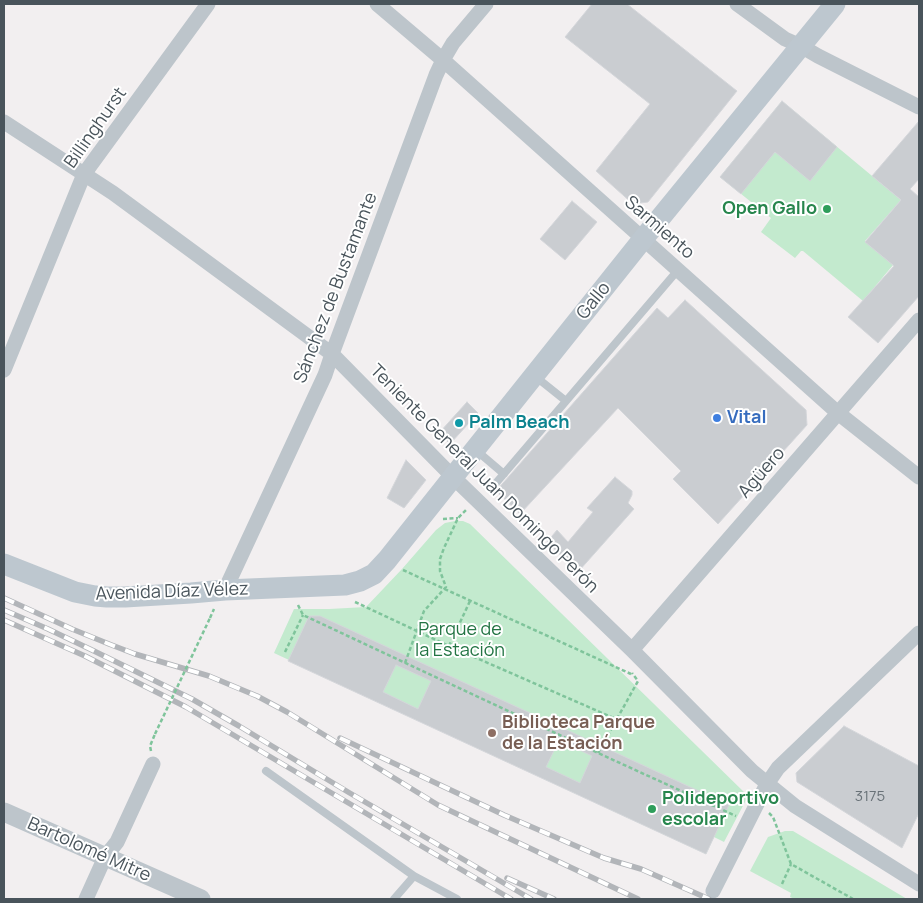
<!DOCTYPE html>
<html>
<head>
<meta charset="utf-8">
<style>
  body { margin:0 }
  #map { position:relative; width:923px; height:903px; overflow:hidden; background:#f2eff0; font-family:Manrope,sans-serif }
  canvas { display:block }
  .frame { position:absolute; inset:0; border:5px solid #49545b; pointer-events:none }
</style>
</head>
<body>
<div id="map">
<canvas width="923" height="903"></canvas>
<div class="frame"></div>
</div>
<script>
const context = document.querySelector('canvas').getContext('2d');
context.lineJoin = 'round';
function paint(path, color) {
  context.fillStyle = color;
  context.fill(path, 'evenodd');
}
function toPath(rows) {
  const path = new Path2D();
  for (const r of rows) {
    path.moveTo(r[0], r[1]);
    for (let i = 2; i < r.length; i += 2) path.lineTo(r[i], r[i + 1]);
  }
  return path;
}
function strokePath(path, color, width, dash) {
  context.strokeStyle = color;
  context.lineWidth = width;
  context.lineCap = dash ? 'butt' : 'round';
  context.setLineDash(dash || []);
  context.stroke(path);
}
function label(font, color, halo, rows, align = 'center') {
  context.font = font + ' Manrope,sans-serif';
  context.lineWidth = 4;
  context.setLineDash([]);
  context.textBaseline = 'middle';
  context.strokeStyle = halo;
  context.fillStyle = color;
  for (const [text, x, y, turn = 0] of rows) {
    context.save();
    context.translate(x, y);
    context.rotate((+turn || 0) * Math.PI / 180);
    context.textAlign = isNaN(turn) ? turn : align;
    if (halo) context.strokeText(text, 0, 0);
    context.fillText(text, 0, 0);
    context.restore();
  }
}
const green = toPath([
  [782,101,901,200,865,241,893,265,863,301,803,251,801,251,795,258,761,232,771,218,720,177],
  [455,521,463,521,470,524,745,793,746,800,724,842,714,837,706,854,274,653,294,609,329,609,366,607,402,569,436,530,445,523],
  [785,831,793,831,907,899,795,899,790,897,791,893,750,871,768,837]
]);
const building = toPath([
  [592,4,627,4,737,91,648,202,633,204,596,171,650,104,565,37,592,4],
  [782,101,837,147,810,181,775,152,741,194,720,177,782,101],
  [919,121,919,179,910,189,919,197,919,296,878,343,848,317,894,266,865,242,901,200,872,176,919,121],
  [572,201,597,222,565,260,540,239,572,201],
  [685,300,806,410,807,425,718,524,673,479,681,471,618,408,520,514,496,491,657,308,668,318,685,300],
  [467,402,478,413,450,444,439,433,467,402],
  [406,460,426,480,404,508,387,498,406,460],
  [615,477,632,491,632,495,628,503,634,509,578,572,547,542,557,530,568,542,593,512,587,508,615,477],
  [309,616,320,616,729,805,706,854,288,661,309,616],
  [396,665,431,681,418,709,383,692,396,665],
  [559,740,592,756,580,783,546,767,559,740],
  [844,726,919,766,919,813,902,848,797,782,796,773,844,726]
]);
const path = toPath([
  [443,519,458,518],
  [403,570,631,674],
  [355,602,449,646,616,719],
  [298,605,303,615,598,753,736,816],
  [210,618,214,609],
  [449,646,470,601],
  [285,652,303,615],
  [405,663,424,611,446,587,440,571,440,559,444,548,458,518,466,510],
  [151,751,150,746,155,734],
  [598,753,638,681,632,673],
  [769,813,773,817,791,864,853,899],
  [782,884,791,864]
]);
const service = toPath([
  [536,377,566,401],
  [477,451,504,474],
  [496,483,678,270],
  [266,771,414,876,457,899],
  [394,899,414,876]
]);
const minor = toPath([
  [377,4,443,60,838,413,919,477],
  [737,4,785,39,801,46,818,56,919,107],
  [4,122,113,193,332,354,453,477,632,650,752,771,795,806,919,884],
  [4,370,84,174,208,4],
  [225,590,325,375,332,354,436,75,443,60,453,43,486,4],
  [632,650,919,320],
  [713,891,767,784,778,768,919,633],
  [86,899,105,857,117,842,153,764]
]);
const tertiary = toPath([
  [4,812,201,899]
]);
const secondary = toPath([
  [4,564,75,592,95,596,107,597,125,597,191,593,225,590,345,585,360,581,374,574,387,560,453,477,643,239,835,4]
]);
const rail = toPath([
  [4,598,72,629,109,644,135,654,209,676,257,696,287,712,438,805,638,899],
  [4,610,48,629,94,651,192,699,239,726,348,792,531,899],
  [4,620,85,656,186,707,511,899],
  [340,738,504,815,604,858,641,869,709,899],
  [507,878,554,899]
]);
const pathBridge = toPath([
  [155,734,210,618]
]);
const markers = [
  [827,209,5,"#2e9e5b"],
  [717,418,5,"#3f7fe0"],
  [459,423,5,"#0f9aa8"],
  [492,733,5,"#8d6e63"],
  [652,809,5,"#2e9e5b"]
];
const numberNames = [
  ["3175",870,797]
];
const streetNames = [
  ["Billinghurst",96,128,-55],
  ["Sarmiento",659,228,41],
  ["Sánchez de Bustamante",336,288,-69],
  ["Gallo",594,301,-51],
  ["Agüero",762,473,-49],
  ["Teniente General Juan Domingo Perón",484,479,45],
  ["Avenida Díaz Vélez",172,592,-2],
  ["Bartolomé Mitre",89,850,24]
];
const leisureNames = [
  ["Open Gallo",817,209],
  ["Polideportivo",662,799,"left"],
  ["escolar",662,820,"left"]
];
const shopNames = [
  ["Vital",727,418]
];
const cultureNames = [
  ["Palm Beach",469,423]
];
const parkNames = [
  ["Parque de",460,630],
  ["la Estación",460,651]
];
const educationNames = [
  ["Biblioteca Parque",502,723],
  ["de la Estación",502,744]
];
paint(green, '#c3eace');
paint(building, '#cacdd1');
strokePath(building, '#d4d6da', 1);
strokePath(path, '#7fc49b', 2.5, [4, 2.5]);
strokePath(service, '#bdc5cb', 8);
strokePath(minor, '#bdc5cb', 15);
strokePath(tertiary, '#bdc5cb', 19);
strokePath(secondary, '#bdc7cf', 21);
strokePath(rail, '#b2b5b9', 5.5);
strokePath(rail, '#fff', 4, [11]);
strokePath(pathBridge, '#7fc49b', 2.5, [4, 2.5]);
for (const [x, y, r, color] of markers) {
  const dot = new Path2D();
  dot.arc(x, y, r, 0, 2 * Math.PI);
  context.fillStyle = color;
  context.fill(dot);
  strokePath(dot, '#fff', 2);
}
label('15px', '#697278', null, numberNames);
label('18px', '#49545b', '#fff', streetNames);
label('bold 18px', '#27864d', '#fff', leisureNames, 'right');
label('bold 18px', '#366cbe', '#fff', shopNames, 'left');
label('bold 18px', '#0d838f', '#fff', cultureNames, 'left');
label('18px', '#227443', '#fff', parkNames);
label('bold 18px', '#785e54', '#fff', educationNames, 'left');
</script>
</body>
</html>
